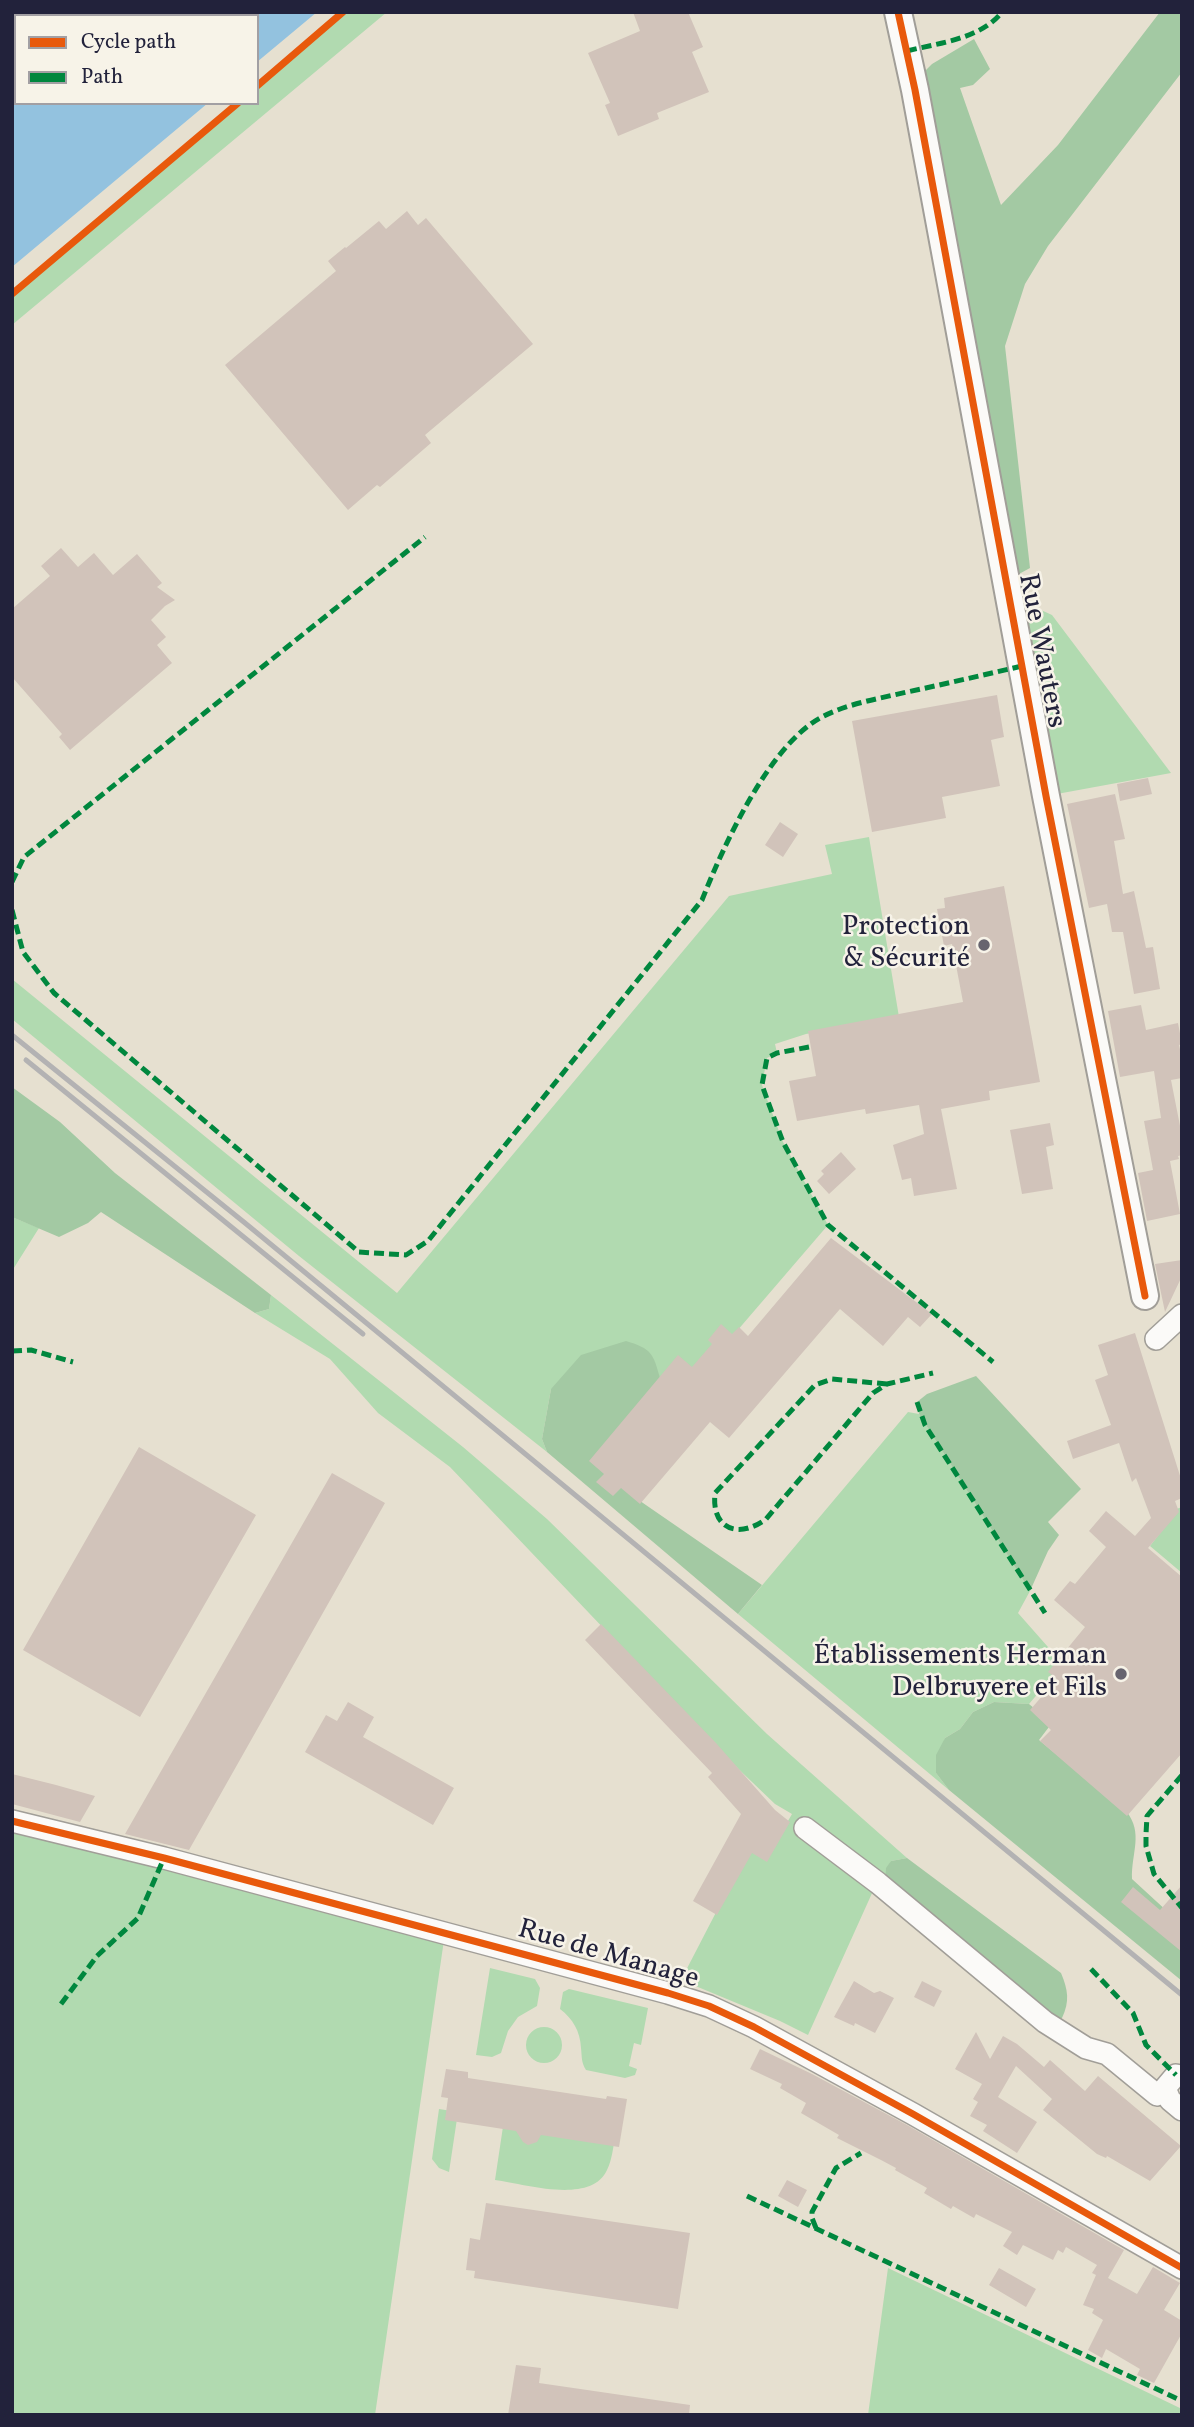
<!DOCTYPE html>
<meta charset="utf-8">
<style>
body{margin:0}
#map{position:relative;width:1194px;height:2427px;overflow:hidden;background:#e6e0d0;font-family:Vollkorn,serif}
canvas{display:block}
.frame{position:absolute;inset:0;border:14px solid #22223b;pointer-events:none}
.legend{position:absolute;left:14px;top:14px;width:245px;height:91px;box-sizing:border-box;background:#f7f3e8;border:2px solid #a29fa3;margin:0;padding:9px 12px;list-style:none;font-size:21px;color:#22223b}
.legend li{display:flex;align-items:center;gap:14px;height:35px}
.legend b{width:35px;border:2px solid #a29fa3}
</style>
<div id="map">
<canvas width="1194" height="2427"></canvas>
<div class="frame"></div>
<ul class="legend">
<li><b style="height:9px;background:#e8590c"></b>Cycle path</li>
<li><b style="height:9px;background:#00873e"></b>Path</li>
</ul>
</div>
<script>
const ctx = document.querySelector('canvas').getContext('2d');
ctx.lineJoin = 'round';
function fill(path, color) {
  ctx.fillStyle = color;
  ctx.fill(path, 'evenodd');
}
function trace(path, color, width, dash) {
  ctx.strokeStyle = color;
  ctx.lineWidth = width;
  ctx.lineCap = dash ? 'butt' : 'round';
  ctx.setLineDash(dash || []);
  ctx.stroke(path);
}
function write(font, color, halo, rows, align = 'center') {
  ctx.font = font + ' Vollkorn,serif';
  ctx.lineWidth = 5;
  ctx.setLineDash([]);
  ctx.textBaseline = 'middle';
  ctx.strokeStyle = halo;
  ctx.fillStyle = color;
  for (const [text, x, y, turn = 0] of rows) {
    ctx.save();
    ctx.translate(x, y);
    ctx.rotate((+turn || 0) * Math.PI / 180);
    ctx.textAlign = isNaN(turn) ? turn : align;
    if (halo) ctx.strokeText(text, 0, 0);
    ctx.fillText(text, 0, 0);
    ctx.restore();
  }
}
fill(new Path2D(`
 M12 12H27L29 16H16V77L12 80Z
 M343 12H387L12 325V296L238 103H257V86Z
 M1008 595 1052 615 1171 773 1046 796Z
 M869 837 899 1017 806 1034 775 1044 777 1053 767 1058 762 1085 767 1099 783 1142 828 1225 700 1374 551 1389 542 1439 547 1452 299 1256 12 1019V979L397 1293 729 896 832 874 825 845Z
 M12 1217 39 1228 12 1271Z
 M271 1295 463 1447 547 1519 767 1734 907 1858 891 1861 885 1888 873 1891 808 2035 780 2021 681 1980 755 1837 773 1847 792 1814 775 1804 728 1759 450 1467 378 1413 330 1359 255 1313 269 1309Z
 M908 1412 919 1414 1030 1591 1018 1613 1063 1664 1029 1704 994 1702 973 1712 960 1729 945 1738 936 1773 949 1790 738 1614Z
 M1182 1507V1573L1150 1546 1169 1521 1168 1512Z
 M12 1821 445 1933 375 2415H12Z
 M490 1968 535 1979 540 1988 537 2006 518 2017 508 2031 501 2053 492 2057 476 2055Z
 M569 1989 648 2008 641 2045 634 2043 629 2066 637 2069 635 2075 625 2078 586 2070C581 2062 582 2057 581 2048 580 2031 573 2019 560 2009L563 1992Z
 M526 2045a18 18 0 1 1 36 0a18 18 0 1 1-36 0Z
 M439 2109 458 2112 449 2172 439 2168 432 2159Z
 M504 2120 532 2134 615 2137C613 2148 612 2160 607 2170 591 2205 525 2184 495 2180Z
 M888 2268 1182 2409V2415H868Z`), '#b1dab0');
fill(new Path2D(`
 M27 12H91L87 16H29Z
 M1160 12H1182V72L1048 246 1025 284 1005 346 1030 568 1006 581 924 72 932 64 974 39 990 69 973 85 960 88 1001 205 1058 145Z
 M12 1087 60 1122 115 1173 271 1295 269 1309 255 1313 101 1212 88 1223 59 1237 12 1217Z
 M626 1341C652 1349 653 1353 660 1378L592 1462 643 1503 762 1585 738 1614 547 1452 542 1439 551 1389 581 1355Z
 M976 1376 1081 1489 1048 1522 1059 1535 1048 1551 1030 1591 919 1414 917 1402 927 1394Z
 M994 1702 1029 1704 1052 1723 1039 1740 1126 1811C1144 1833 1131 1853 1132 1879L1181 1924 1182 1981 949 1790 936 1773V1755L945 1738 960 1729 973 1712Z
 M907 1858 1061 1973C1068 1990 1070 2001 1062 2018L1045 2022 885 1888 886 1868 891 1861Z`), '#a3c9a3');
fill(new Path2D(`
 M107 12H317L257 62V16H103Z
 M16 90V103H208L12 267V93Z`), '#93c2df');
fill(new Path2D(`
 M633 12H688L703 47 692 52 709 92 657 113 659 119 618 136 605 105 610 103 588 53 640 31Z
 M407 211 418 225 426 218 533 344 425 435 431 443 380 487 377 485 348 510 225 365 336 271 328 261 345 247 346 248 379 221 386 229Z
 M61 548 78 567 94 553 113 575 137 554 162 583 157 587 175 600 165 606 151 620 166 637 157 645 172 663 70 750 59 737 62 734 12 677V609L50 576 41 566Z
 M997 695 1004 737 991 740 1000 786 942 797 946 818 872 832 852 721Z
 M1148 778 1152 794 1120 801 1117 784Z
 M1115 794 1125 839 1114 841 1123 894 1134 891 1146 948 1153 947 1160 989 1134 994 1123 932H1112L1107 904 1089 908 1067 804Z
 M780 822 798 834 783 857 765 845Z
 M1004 886 1040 1082 989 1091 990 1100 941 1109 957 1189 914 1196 911 1178 902 1180 893 1145 924 1134 919 1105 866 1114 865 1109 797 1121 789 1081 816 1076 808 1031 963 1002 952 944 944 946 937 909 945 908 944 898Z
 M1141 1005 1146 1030 1178 1023 1182 1044 1179 1045 1182 1058V1078L1171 1080 1182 1136V1155L1178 1156 1179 1159 1170 1161 1180 1214 1147 1221 1138 1173 1153 1170 1144 1121 1161 1118 1154 1071 1120 1077 1108 1011Z
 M1050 1123 1054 1145 1046 1147 1053 1189 1022 1194 1010 1130Z
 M841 1152 856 1169 829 1194 817 1181 824 1174 821 1171Z
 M831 1238 932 1314 920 1327 908 1317 883 1346 840 1309 729 1438 710 1422 640 1504 621 1488 613 1496 596 1482 604 1474 589 1461 678 1355 692 1367 712 1344 708 1340 721 1324 732 1334 739 1327 748 1336Z
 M1182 1260V1276L1165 1312 1155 1264Z
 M1135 1333 1182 1482V1498L1175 1501 1179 1512 1148 1548 1182 1577V1753L1127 1816 1040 1741 1051 1730 1030 1710 1057 1679 1048 1672 1085 1627 1054 1600 1070 1581 1075 1584 1106 1547 1089 1531 1106 1511 1135 1536 1151 1518 1136 1478 1132 1482 1119 1443 1073 1459 1067 1441 1111 1425 1095 1380 1108 1375 1098 1345Z
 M139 1447 256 1515 140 1717 23 1650Z
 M332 1473 385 1503 189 1850 125 1834Z
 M601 1624 716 1743 775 1810 790 1822 767 1862 752 1853 717 1915 693 1901 741 1814 708 1777 712 1773 585 1640Z
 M348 1702 374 1717 363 1737 454 1788 433 1825 305 1752 326 1715 337 1721Z
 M12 1774 56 1785 95 1796 80 1822 12 1804Z
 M1182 1885V1952L1121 1902 1133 1887 1160 1910Z
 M854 1981 874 1993 880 1991 894 1998 875 2033 855 2023 854 2026 834 2017Z
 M922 1981 942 1991 934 2007 914 1997Z
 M976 2032 990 2059 1003 2036 1017 2044 1044 2067 1050 2060 1085 2091 1098 2076 1181 2146 1150 2181 1107 2156 1106 2158 1097 2154 1043 2110 1052 2099 1016 2066 998 2097 1037 2122 1017 2153 983 2131 987 2125 970 2116 978 2102 973 2099 982 2084 955 2069Z
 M760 2049 812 2074 907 2125 1124 2250 1108 2278 1137 2294 1153 2267 1180 2283 1164 2310 1182 2321V2333L1154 2383 1137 2375 1140 2369 1106 2349 1102 2358 1088 2350 1103 2320 1092 2313 1094 2309 1083 2305 1096 2275 1092 2273 1097 2265 1066 2247 1063 2253 1058 2250 1053 2260 1023 2245 1017 2255 1003 2246 1012 2232 976 2214 974 2218 953 2206 951 2209 924 2193 927 2188 895 2170 896 2168 881 2160 837 2138 839 2135 801 2113 806 2103 780 2088 782 2084 750 2069Z
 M446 2069 468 2072V2078L606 2099 607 2096 627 2099 619 2147 541 2135 537 2142 528 2145 523 2142 516 2131 445 2120 448 2098 441 2097Z
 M787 2180 807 2190 798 2207 778 2196Z
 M486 2203 690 2233 678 2309 474 2278 475 2271 466 2270 470 2238 480 2240Z
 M999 2268 1036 2289 1026 2307 989 2285Z
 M516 2365 541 2368 539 2383 690 2405 689 2415H508Z`), '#d1c3ba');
const minor = new Path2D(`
 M1156 1339 1182 1315
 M12 1821 164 1858 668 1993 709 2006 754 2027 913 2114 1182 2268
 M805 1828 878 1883 1045 2022 1086 2048 1107 2054 1157 2095
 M1182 2076 1176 2075 1165 2088 1170 2100 1182 2110`);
const tertiary = new Path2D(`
 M898 12 915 90 1046 796 1145 1296`);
trace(minor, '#a19e98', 24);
trace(tertiary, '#a19e98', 30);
trace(minor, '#fbfaf8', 21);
trace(tertiary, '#fbfaf8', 26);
trace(new Path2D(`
 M12 1035 245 1223 1182 1995
 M26 1060 363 1334`), '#b3b2b3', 5);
trace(new Path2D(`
 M907 51C938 43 981 39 1002 12
 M12 882 24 857 425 537
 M12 910 23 952 54 993 359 1252 406 1255 428 1241 702 900C723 847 768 747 820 718 846 704 877 699 907 692 945 684 983 675 1022 666
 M809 1047 777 1053 767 1058 762 1085 767 1099 783 1142 828 1225 993 1362
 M12 1351 31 1350 73 1362
 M887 1384 832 1379 815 1385 715 1493C711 1530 739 1539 766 1519L873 1393 887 1384 933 1373
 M917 1402 925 1425 1045 1613
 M1182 1775 1147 1816 1146 1834V1846L1154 1874 1182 1908
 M1091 1969 1133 2013 1146 2045 1176 2075
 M61 2004 97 1956 138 1918 164 1858
 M747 2196 1182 2401
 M816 2228 812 2218V2212L836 2168 861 2153`), '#00873e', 5, [10, 5]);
trace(new Path2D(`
 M898 12 915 90 1046 796 1145 1296
 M257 86 343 12
 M12 294 238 103
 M12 1821 164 1858 668 1993 709 2006 754 2027 913 2114 1182 2268`), '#e8590c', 7);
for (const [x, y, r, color] of [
 [984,945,7,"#67646f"],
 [1121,1674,7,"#67646f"]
]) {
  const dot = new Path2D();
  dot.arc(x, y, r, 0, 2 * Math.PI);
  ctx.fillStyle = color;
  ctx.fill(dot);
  trace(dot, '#f7f3e8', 2.5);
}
write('28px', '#22223b', '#f7f3e8', [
 ["Rue Wauters",1040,651,79],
 ["Rue de Manage",608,1956,16]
]);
write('28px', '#22223b', '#f7f3e8', [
 ["Protection",970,929],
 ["& Sécurité",970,961],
 ["Établissements Herman",1107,1658],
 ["Delbruyere et Fils",1107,1690]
], 'right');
</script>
